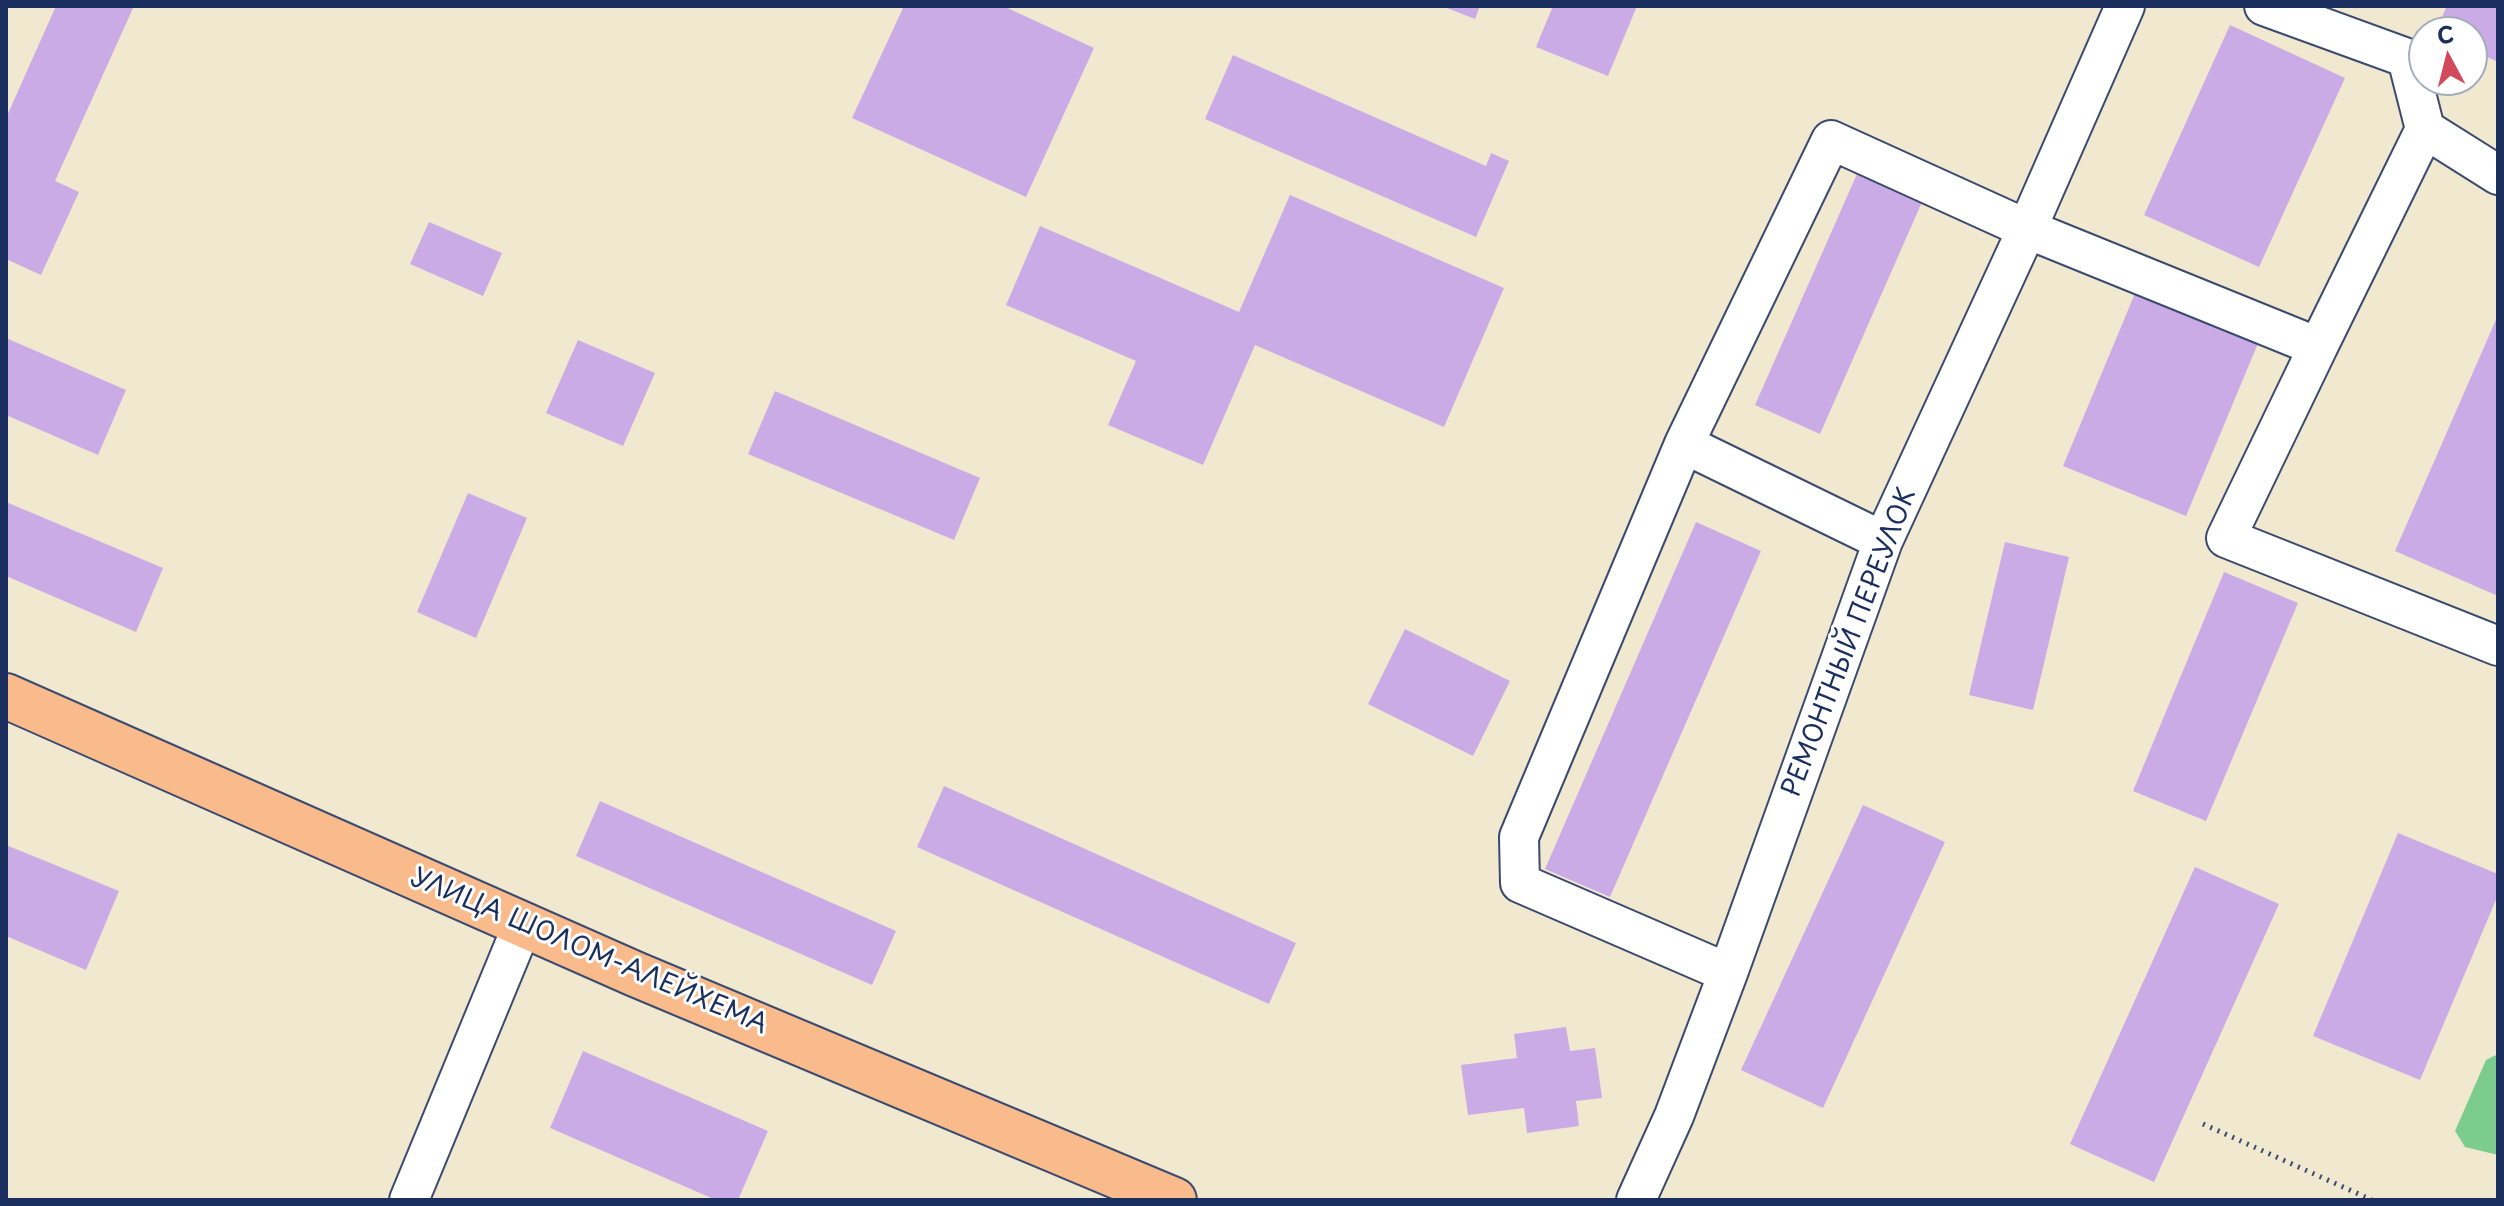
<!DOCTYPE html>
<meta charset="utf-8">
<style>
body{margin:0}
#map{position:relative;width:2504px;height:1206px;overflow:hidden;background:#f1e8d0;font-family:"Playpen Sans",sans-serif}
canvas{display:block}
.frame{position:absolute;inset:0;border:8px solid #1b2f5e;pointer-events:none}
.north{position:absolute;left:2408px;top:16px;width:80px;height:80px;box-sizing:border-box;background:#fff;border:2px solid #a4acbf;border-radius:50%;rotate:353deg;font-size:22px;font-weight:700;line-height:32px;text-align:center;color:#1b2f5e}
.north::after{content:'';display:block;margin:auto;width:28px;height:36px;background:#d1495b;clip-path:polygon(50% 0,100% 100%,50% 72%,0 100%)}
</style>
<div id="map">
<canvas width="2504" height="1206"></canvas>
<div class="frame"></div>
<div class="north">С</div>
</div>
<script>
const ctx = document.querySelector('canvas').getContext('2d');
ctx.lineJoin = 'round';
function fill(path, color) {
  ctx.fillStyle = color;
  ctx.fill(path, 'evenodd');
}
function trace(path, color, width, dash) {
  ctx.strokeStyle = color;
  ctx.lineWidth = width;
  ctx.lineCap = dash ? 'butt' : 'round';
  ctx.setLineDash(dash || []);
  ctx.stroke(path);
}
function write(font, color, halo, rows, align = 'center') {
  ctx.font = font + ' "Playpen Sans",sans-serif';
  ctx.lineWidth = 6;
  ctx.setLineDash([]);
  ctx.textBaseline = 'middle';
  ctx.strokeStyle = halo;
  ctx.fillStyle = color;
  for (const [text, x, y, turn = 0] of rows) {
    ctx.save();
    ctx.translate(x, y);
    ctx.rotate((+turn || 0) * Math.PI / 180);
    ctx.textAlign = isNaN(turn) ? turn : align;
    if (halo) ctx.strokeText(text, 0, 0);
    ctx.fillText(text, 0, 0);
    ctx.restore();
  }
}
fill(new Path2D(`
 M2498 1054V1155L2465 1147 2455 1131 2486 1060Z`), '#7ccd8d');
fill(new Path2D(`
 M56 6H134L55 181 79 192 41 275 6 259V118Z
 M904 6H1003L1094 48 1026 197 852 118Z
 M1442 6H1480L1475 19Z
 M1553 6H1637L1608 76 1536 47Z
 M2447 6H2498V62L2472 50V32H2435Z
 M2230 25 2345 78 2259 267 2144 215Z
 M1233 55 1486 166 1491 153 1509 161 1476 237 1205 119Z
 M1857 174 1922 202 1820 434 1755 405Z
 M1290 195 1504 288 1444 427 1255 345 1203 465 1108 425 1136 361 1006 305 1040 226 1239 312Z
 M429 222 502 253 483 296 410 264Z
 M2136 291 2259 341 2186 516 2063 466Z
 M2498 315V596L2395 551Z
 M6 338 126 390 98 455 6 415Z
 M578 340 655 373 623 446 546 413Z
 M775 391 980 478 954 540 748 454Z
 M468 493 527 518 476 638 417 612Z
 M6 502 163 568 136 632 6 576Z
 M1696 522 1761 551 1610 897 1545 869Z
 M2005 542 2069 557 2033 710 1969 695Z
 M2224 572 2298 603 2206 821 2133 791Z
 M1405 629 1510 681 1473 756 1368 704Z
 M944 786 1296 943 1269 1004 917 847Z
 M600 801 896 931 872 985 576 856Z
 M1863 805 1945 842 1823 1108 1741 1070Z
 M2398 833 2498 874V895L2420 1080 2313 1036Z
 M6 845 119 891 86 970 6 936Z
 M2195 867 2279 904 2154 1182 2070 1144Z
 M1566 1027 1570 1051 1595 1048 1602 1098 1576 1101 1579 1126 1527 1133 1524 1108 1468 1115 1461 1065 1517 1058 1514 1034Z
 M583 1051 768 1131 738 1200H716L550 1128Z`), '#cbabe5');
const minor = new Path2D(`
 M2264 6 2407 58 2425 129
 M2318 347 2425 129 2498 175
 M1684 444 1519 837 1520 883 1728 973
 M1883 541 1684 444 1831 140 2027 229 2318 347 2226 538 2498 646
 M409 1200 523 924
 M1636 1200 1674 1116 1728 973 1883 541 2027 229 2125 6`);
const major = new Path2D(`
 M6 696 635 974 1174 1200`);
trace(minor, '#3b4b6f', 42);
trace(major, '#3b4b6f', 48);
trace(new Path2D(`
 M2203 1124 2372 1200`), '#3b4b6f', 5, [2, 6]);
trace(minor, '#fff', 38);
trace(major, '#fabb8c', 44);
write('26px', '#1b2f5e', '#fff', [
 ["РЕМОНТНЫЙ ПЕРЕУЛОК",1850,643,-69],
 ["УЛИЦА ШОЛОМ-АЛЕЙХЕМА",589,952,23]
]);
</script>
